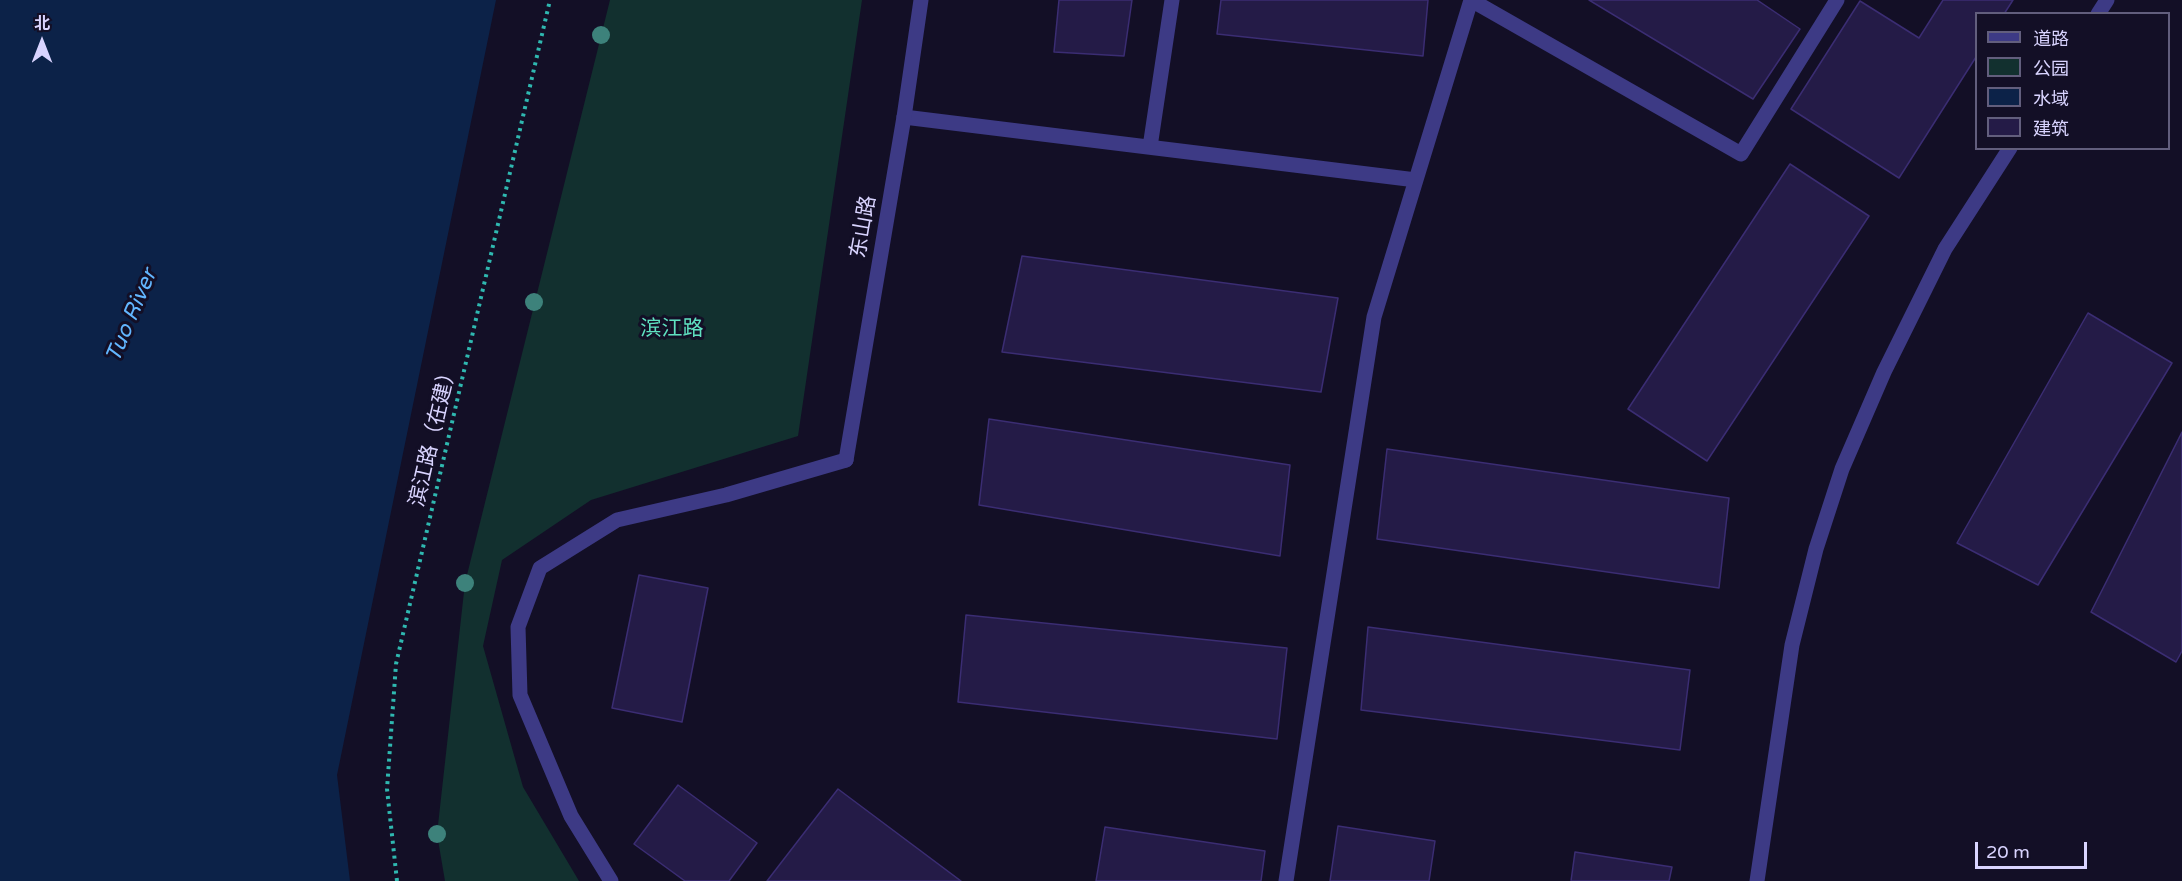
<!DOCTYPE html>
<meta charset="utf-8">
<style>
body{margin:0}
#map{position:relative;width:2182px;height:881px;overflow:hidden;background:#130f26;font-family:"Varela Round","Noto Sans SC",sans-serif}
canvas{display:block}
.legend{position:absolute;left:1975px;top:12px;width:195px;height:138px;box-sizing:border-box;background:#130f26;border:2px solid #625e7d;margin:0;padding:8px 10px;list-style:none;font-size:18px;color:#d9d4ff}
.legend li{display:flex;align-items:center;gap:12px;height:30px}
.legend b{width:30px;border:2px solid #625e7d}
.north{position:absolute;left:12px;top:12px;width:60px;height:60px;-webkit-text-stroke:4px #130f26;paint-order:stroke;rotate:0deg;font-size:16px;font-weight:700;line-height:24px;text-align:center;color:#d9d4ff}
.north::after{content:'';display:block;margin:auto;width:21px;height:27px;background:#d9d4ff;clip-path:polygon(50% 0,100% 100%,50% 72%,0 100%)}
.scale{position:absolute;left:1975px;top:842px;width:112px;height:27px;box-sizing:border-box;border:3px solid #d9d4ff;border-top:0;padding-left:8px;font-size:18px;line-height:21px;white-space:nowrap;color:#d9d4ff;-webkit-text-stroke:4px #130f26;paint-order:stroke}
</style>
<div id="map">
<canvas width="2182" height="881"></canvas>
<ul class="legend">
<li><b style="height:8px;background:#3d3a85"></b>道路</li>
<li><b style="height:16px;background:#12302f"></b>公园</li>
<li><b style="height:16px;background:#0c2248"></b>水域</li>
<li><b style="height:16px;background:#241b47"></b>建筑</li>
</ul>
<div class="north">北</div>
<div class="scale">20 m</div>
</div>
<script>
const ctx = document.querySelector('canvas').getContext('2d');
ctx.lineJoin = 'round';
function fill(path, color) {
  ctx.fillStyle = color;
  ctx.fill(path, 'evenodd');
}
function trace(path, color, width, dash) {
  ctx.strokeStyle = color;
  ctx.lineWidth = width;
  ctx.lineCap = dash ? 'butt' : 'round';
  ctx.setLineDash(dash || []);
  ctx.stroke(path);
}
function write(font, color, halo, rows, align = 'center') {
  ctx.font = font + ' "Varela Round","Noto Sans SC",sans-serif';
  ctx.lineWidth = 6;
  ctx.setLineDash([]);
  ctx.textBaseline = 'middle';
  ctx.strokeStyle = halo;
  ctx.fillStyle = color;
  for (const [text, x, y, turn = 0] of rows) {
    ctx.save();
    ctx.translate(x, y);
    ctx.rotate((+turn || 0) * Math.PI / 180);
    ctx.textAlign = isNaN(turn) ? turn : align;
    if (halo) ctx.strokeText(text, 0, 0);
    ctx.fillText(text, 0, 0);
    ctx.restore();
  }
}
fill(new Path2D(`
 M610 0H862L798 436 591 500 502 560 483 646 523 787 579 881H445L437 834 465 583Z`), '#12302f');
fill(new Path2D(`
 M0 0H496L337 775 350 881H0Z`), '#0c2248');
const building = new Path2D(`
 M1059 0H1132L1124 56 1054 52Z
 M1221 0H1428L1423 56 1217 34Z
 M1589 0H1757L1800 29 1753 99Z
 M1943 0H2013L2004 14H1976V57L1899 178 1791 109 1860 1 1919 38Z
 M1790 164 1869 216 1707 461 1628 409Z
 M1022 256 1338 298 1321 392 1002 352Z
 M2088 313 2172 363 2038 585 1957 543Z
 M989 419 1290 465 1280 556 979 505Z
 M2182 432V651L2176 662 2091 612Z
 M1387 449 1729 498 1719 588 1377 539Z
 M639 575 708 588 682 722 612 708Z
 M966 615 1287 648 1277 739 958 702Z
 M1368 627 1690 670 1680 750 1361 710Z
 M678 785 757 843 729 881H685L634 844Z
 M838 789 961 881H767Z
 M1338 826 1435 841 1429 881H1330Z
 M1105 827 1265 851 1261 881H1096Z
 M1575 852 1672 867 1669 881H1571Z`);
fill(building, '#241b47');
trace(building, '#3b2d73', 1.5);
trace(new Path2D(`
 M397 881 387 789 396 664 550 0`), '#2fb8b0', 4, [3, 4.5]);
trace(new Path2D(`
 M1471 0 1741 154 1837 0
 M904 117 1416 180
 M1150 147 1172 0
 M611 881 571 816 520 695 518 627 540 568 617 520 726 495 846 460
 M1286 881 1374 317 1471 0`), '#3d3a85', 15);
trace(new Path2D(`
 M2098 14 2107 0
 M846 460 904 117 921 0
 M1757 881 1792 645 1816 549 1842 469 1884 372 1945 249 2010 148`), '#3d3a85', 15);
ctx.fillStyle = '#3d827b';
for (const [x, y] of [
 [601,35],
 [534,302],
 [465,583],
 [437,834]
]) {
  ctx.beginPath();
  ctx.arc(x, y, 9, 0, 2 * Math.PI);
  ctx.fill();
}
write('21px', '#d9d4ff', '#130f26', [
 ["东山路",864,227,-80],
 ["滨江路（在建）",434,435,-77]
]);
write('21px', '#5fe0c0', '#130f26', [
 ["滨江路",672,329]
]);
write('italic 22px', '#62b6ff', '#130f26', [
 ["Tuo River",132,316,-67]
]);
</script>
